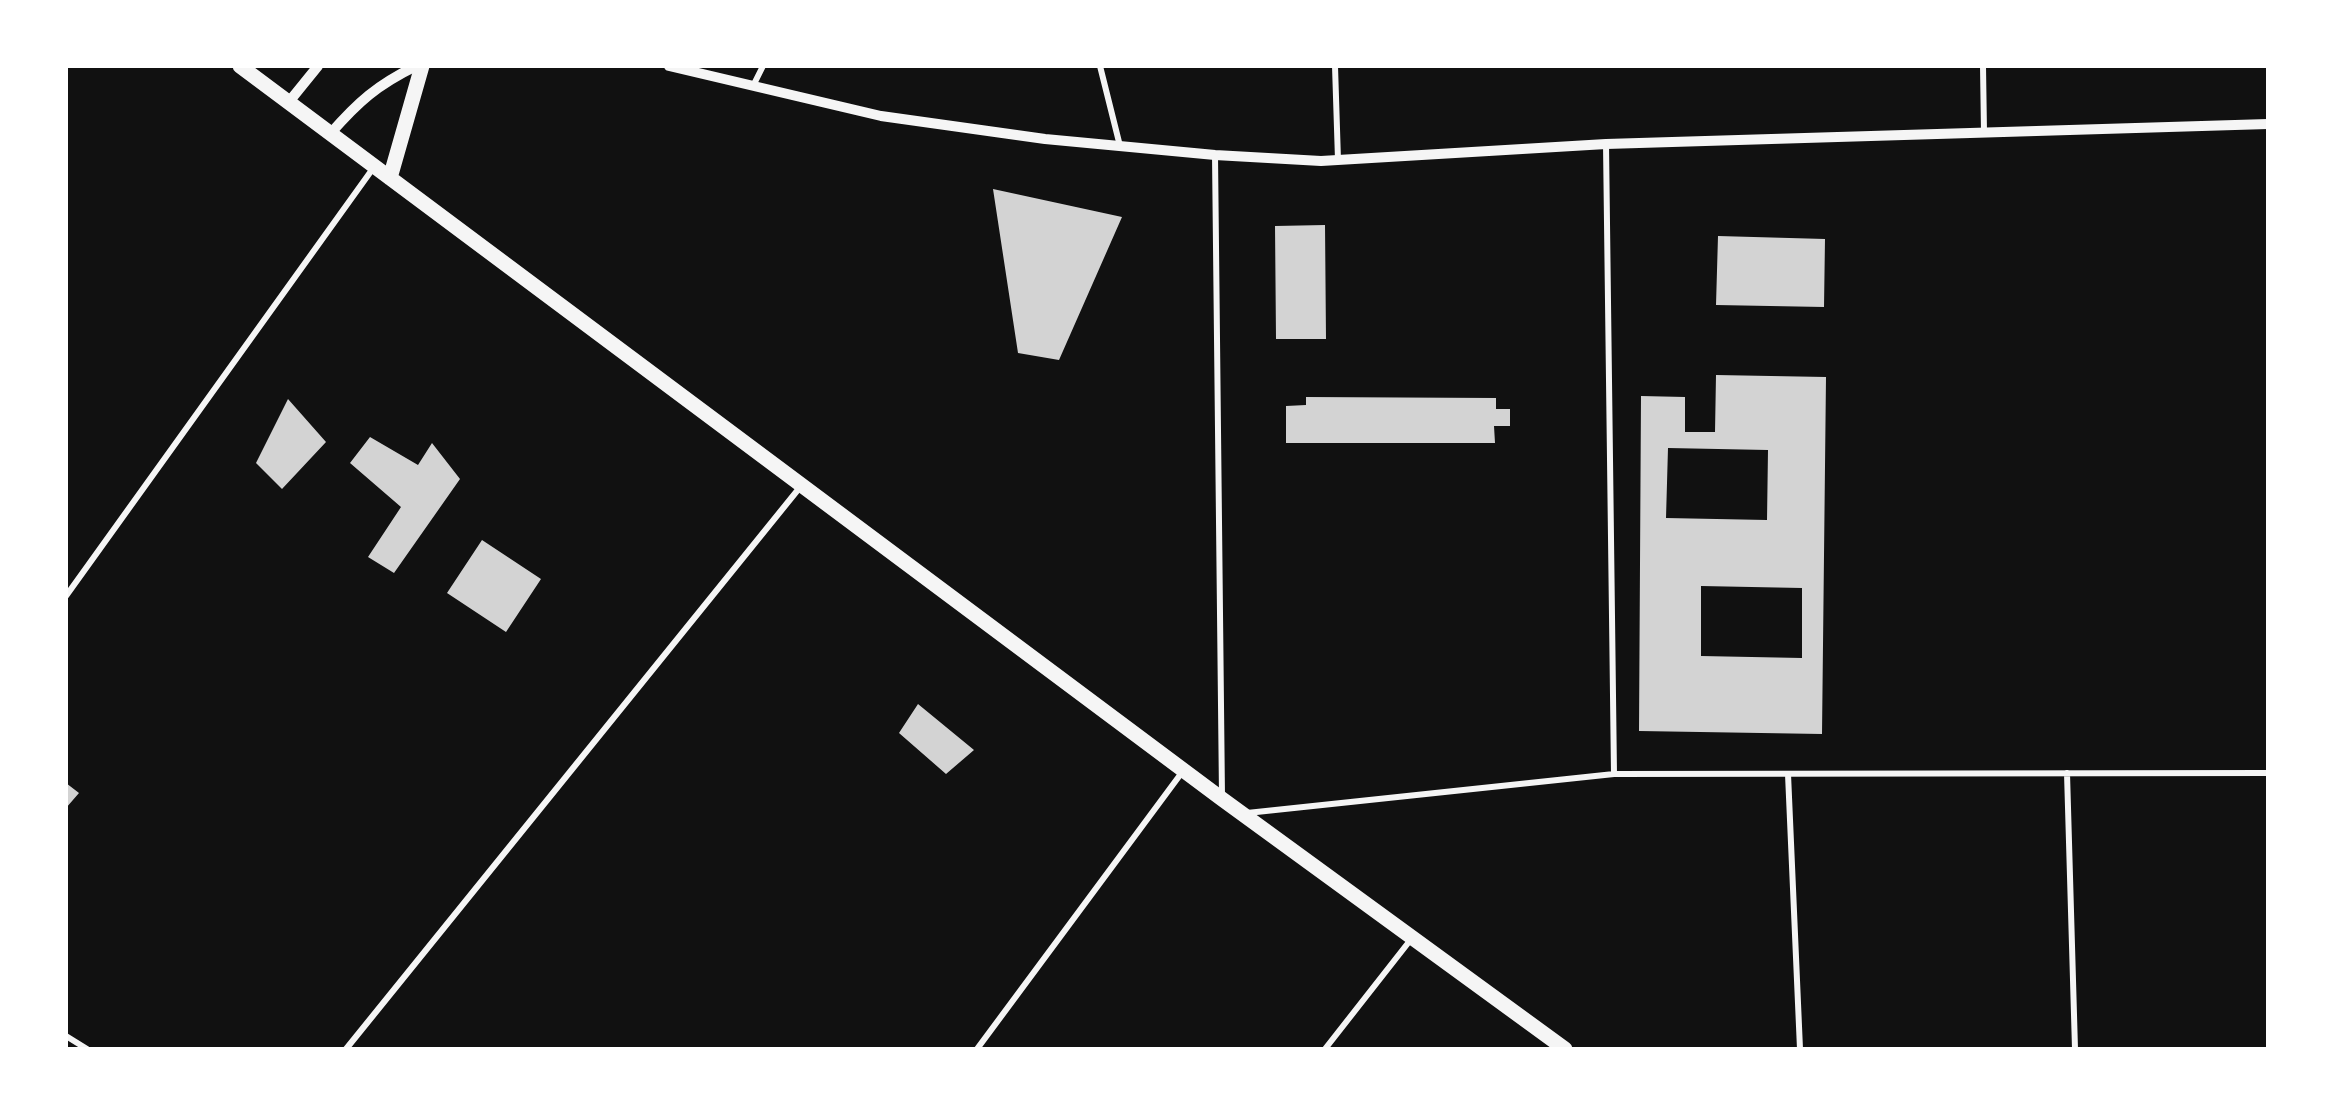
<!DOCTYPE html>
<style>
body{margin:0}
#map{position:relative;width:2334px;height:1115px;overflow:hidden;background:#111;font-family:"Space Grotesk",sans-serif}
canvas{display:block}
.frame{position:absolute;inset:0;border:68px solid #fff;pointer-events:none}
</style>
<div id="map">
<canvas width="2334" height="1115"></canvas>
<div class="frame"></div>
</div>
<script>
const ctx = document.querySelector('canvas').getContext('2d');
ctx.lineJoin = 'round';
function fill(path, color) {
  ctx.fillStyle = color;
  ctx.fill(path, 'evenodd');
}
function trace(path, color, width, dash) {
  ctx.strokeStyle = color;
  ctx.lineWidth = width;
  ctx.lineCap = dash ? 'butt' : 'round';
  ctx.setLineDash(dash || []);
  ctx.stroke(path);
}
fill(new Path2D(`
 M993 189 1122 217 1059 360 1018 353Z
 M1325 225 1326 339H1276L1275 226Z
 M1718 236 1825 239 1824 307 1716 305Z
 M1716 375 1826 377 1822 734 1639 731 1641 396 1685 397V432H1715ZM1668 448 1768 450 1767 520 1666 518ZM1701 586 1802 588V658L1701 656Z
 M1306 397 1496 398V409H1510V426H1494L1495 443H1286V406L1306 405Z
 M288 399 326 442 282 489 256 463Z
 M370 437 418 465 432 443 460 479 394 573 368 557 401 507 350 463Z
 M482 540 541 579 506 632 447 593Z
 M918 704 974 750 946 774 899 733Z
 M66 783 79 793 66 808Z`), '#d3d3d3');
trace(new Path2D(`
 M1100 66 1120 146
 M1335 66 1338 160
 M1983 66 1984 132
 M753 86 763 66
 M1606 144 1614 774
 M1215 155 1222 796
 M66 596 374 167
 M2067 773 2075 1049
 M1788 774 1800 1049
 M1247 813 1614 774 2268 773
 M66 1036 87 1049
 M346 1049 801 486
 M977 1049 1183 771
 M1325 1049 1412 938`), '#f5f5f5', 6);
trace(new Path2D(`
 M669 66 881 116 1045 139 1215 155 1321 161 1606 144 2268 124
 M288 103 318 66
 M330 134C358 102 377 85 416 66`), '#f5f5f5', 10);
trace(new Path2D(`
 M240 66 1222 799 1565 1049
 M390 178 422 66`), '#f5f5f5', 15);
</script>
